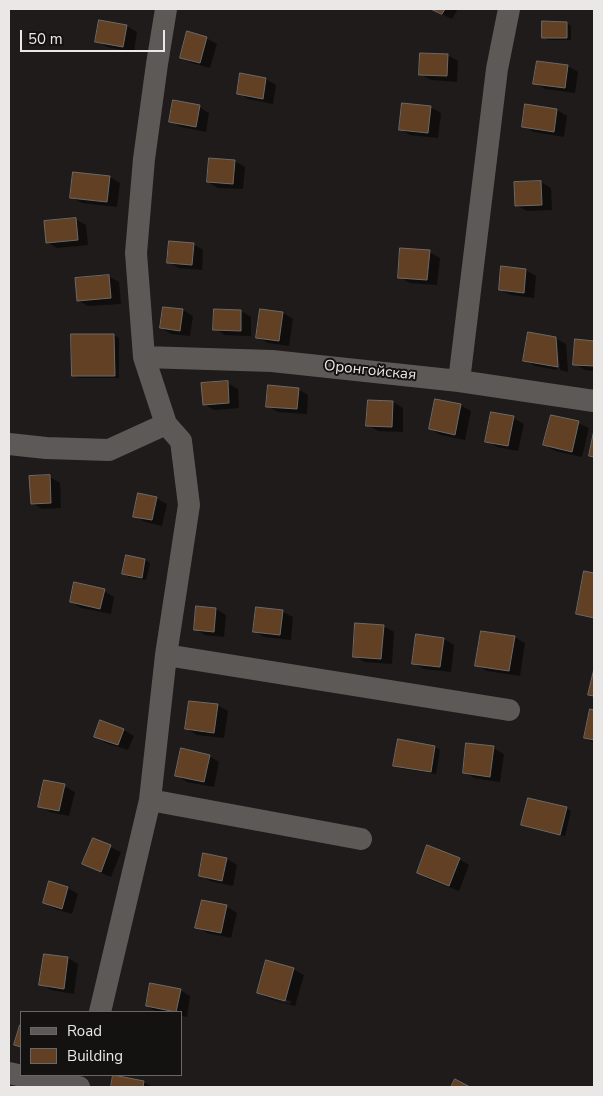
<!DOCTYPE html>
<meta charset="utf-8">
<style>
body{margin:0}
#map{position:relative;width:603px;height:1096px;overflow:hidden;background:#1e1b1a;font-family:"Nunito Sans",sans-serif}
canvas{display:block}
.frame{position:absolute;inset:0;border:10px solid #eae8e7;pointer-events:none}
.legend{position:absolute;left:20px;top:1011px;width:162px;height:65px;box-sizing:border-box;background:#141211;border:1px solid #6a6867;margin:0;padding:6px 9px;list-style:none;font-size:15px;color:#eae8e7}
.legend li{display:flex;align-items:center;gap:10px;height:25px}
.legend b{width:25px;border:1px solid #6a6867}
.scale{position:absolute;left:20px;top:30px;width:145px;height:22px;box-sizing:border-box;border:2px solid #eae8e7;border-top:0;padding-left:6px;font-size:15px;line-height:18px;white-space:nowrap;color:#eae8e7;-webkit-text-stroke:4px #141211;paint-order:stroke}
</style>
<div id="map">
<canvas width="603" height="1096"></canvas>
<div class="frame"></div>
<ul class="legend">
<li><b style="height:6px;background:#5c5957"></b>Road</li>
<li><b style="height:14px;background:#624023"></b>Building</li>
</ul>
<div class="scale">50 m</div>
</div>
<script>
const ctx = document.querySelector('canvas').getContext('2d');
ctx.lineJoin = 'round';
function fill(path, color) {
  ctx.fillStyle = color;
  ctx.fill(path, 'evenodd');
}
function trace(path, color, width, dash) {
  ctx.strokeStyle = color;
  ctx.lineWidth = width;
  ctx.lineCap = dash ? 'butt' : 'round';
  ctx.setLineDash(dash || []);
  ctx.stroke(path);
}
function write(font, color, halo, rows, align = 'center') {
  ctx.font = font + ' "Nunito Sans",sans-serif';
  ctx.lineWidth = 4;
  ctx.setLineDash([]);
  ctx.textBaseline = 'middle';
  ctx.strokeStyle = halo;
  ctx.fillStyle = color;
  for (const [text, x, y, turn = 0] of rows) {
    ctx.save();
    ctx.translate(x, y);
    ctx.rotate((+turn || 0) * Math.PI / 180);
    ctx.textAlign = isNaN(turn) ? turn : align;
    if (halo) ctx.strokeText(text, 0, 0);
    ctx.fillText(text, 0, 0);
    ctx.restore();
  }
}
fill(new Path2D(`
 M432 9H458L452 19Z
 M567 23 571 26V40H548L543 37Z
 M127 26 137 32 134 52 107 47 97 41Z
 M206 38 217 44 210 68 192 63 181 57Z
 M448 55 458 61 457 82 431 80 420 74Z
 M568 66 578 72 575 93 545 89 535 83Z
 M241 75 266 79 276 85 273 104 248 99 238 93Z
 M199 107 209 113 206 132 181 127 170 121Z
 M430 107 441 113 438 138 410 135 400 129Z
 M557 110 567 116 564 137 534 132 523 126Z
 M234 161 245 167 243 189 218 188 208 182Z
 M110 177 120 183 117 207 82 203 71 197Z
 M541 182 551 188 552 210 527 211 516 205Z
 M75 219 86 225 88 245 57 248 47 242Z
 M193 244 203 250 202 270 179 268 168 262Z
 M429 252 440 258 437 285 410 283 399 277Z
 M503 268 526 270 536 276 534 298 511 295 500 290Z
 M108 276 119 282 121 304 88 306 78 300Z
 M183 310 193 316 190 336 171 334 161 328Z
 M241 311 251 317V336L225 335 215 329Z
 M283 313 293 319 289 346 268 343 257 337Z
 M114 335 119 338V378H78L73 375Z
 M555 338 566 344 568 372 560 370 557 341H555L557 370 535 366 524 360Z
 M576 341 594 342V371L585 370 574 364Z
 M227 383 238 389 239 408 214 410 204 404Z
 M298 389 308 395 307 414 278 412 268 406Z
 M369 401 393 402 403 408V432L378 431 368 425Z
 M460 405 471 411 465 440 441 435 430 429Z
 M513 418 524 424 518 451 497 447 487 441Z
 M578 423 589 428 582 457 555 451 545 445Z
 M50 477 60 483 61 508 42 509 32 503Z
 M156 498 167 504 162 526 145 522 134 516Z
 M127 556 145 560 150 563 146 580 129 577 124 574Z
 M585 572 594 574V619L582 616 577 614Z
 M104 591 114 597 111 614 81 608 71 602Z
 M257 608 283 612 293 617 291 640 264 637 254 631Z
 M216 609 226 615 224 637 205 635 195 629Z
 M383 626 394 632 392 664 365 662 354 656Z
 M417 636 444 639 454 645 451 672 424 669 413 663Z
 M514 637 525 643 520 676 487 671 477 665Z
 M217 705 228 711 224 738 197 735 187 729Z
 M591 710 594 711V743L586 738Z
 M124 730 134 736 128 750 106 743 96 737Z
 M399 741 435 747 440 750 436 774 399 768 394 765Z
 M493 748 504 754 500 782 474 778 464 772Z
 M209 756 219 762 214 787 187 782 177 776Z
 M64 786 75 792 69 816 50 812 39 806Z
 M566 808 571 811 565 836 528 827 523 824Z
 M93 840 110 847 121 852 111 877 94 870 84 864Z
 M227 859 237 865 233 886 210 881 200 875Z
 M459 859 469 865 459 891 428 879 418 873Z
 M50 883 68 888 78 894 72 914 55 909 45 903Z
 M203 901 227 907 237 913 231 938 207 933 197 927Z
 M45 955 68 958 78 964 74 994 51 990 41 984Z
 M293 969 304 975 295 1006 269 999 259 993ZM268 995 291 1001 290 1004 268 998Z
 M180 990 190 996 187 1017 181 1016V1012H157L147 1006Z
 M114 1077 144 1082 153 1087H112Z`), '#0007');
const building = new Path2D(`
 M431 9H445L442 14Z
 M99 20 127 25 123 47 95 42Z
 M542 21 567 22V38H542Z
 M187 31 207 37 200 63 180 58Z
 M420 53 448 54 447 76 419 75Z
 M537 61 568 65 565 88 533 84Z
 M240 73 266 78 263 99 237 94Z
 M173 100 200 105 196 127 169 122Z
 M402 103 431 106 428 133 399 130Z
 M525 104 557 109 554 132 522 127Z
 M209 158 235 160 233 184 207 182Z
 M73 172 110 176 107 202 70 198Z
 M541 181 542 205 515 206 514 182Z
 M76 218 78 240 46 243 44 221Z
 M169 241 194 243 192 265 167 263Z
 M400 248 430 250 427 280 398 278Z
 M501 266 526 269 524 293 499 290Z
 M109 275 111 298 77 301 75 278Z
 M163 307 183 309 180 331 160 328Z
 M214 309 241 310V331L213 330Z
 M260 309 283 312 279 341 256 338Z
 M528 332 556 337 558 367 523 361Z
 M71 334H114L115 376H72Z
 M575 339 594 341V366L573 365Z
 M228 381 229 403 203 405 201 383Z
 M268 385 299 388 297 409 266 407Z
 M435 399 461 404 455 435 429 429Z
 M368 400 393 401 392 427 366 426Z
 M491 412 514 416 508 446 485 442Z
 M551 415 579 421 572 452 543 445Z
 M594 430V457L589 456Z
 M50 475 51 503 31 504 29 476Z
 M138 493 157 497 152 520 133 517Z
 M126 555 145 559 142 578 122 574Z
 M584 571 594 573V618L576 614Z
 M74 582 105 589 100 609 70 602Z
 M196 606 216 608 214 632 194 630Z
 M256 607 283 610 280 635 253 632Z
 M355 623 384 625 381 659 353 657Z
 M481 631 515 636 509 671 475 666Z
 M416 634 444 638 440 667 412 664Z
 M594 669V696L588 695Z
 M189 701 218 704 214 733 185 729Z
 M590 709 594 710V740L584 738Z
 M100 720 124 729 118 745 94 737Z
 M398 739 435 746 431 772 393 766Z
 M466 743 494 746 490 777 463 773Z
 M181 748 210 755 204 782 175 776Z
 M44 780 65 784 59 811 38 807Z
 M528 798 567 807 560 835 521 825Z
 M93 838 111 845 101 872 82 864Z
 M427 845 460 858 449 886 417 873Z
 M203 853 227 858 222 881 199 876Z
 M49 881 68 887 62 909 43 903Z
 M202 900 227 905 221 933 195 928Z
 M44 954 68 957 64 989 39 985Z
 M266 960 294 968 285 1001 257 993Z
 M150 983 181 989 176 1012 146 1006Z
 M20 1025H21V1047L14 1045Z
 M113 1075 144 1081 143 1087H111Z
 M455 1079 470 1087H451Z`);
fill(building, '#624023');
trace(building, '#6c6967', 1);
trace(new Path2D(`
 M144 357 272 361 459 381 594 401
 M459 381 497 69 509 9
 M9 444 46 448 109 450 166 424
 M166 655 509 710
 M150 800 361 839
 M100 1012 150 800 166 655 189 505 181 441 166 424 144 357 136 253 144 159 157 64 166 9
 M9 1073 49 1082 79 1087`), '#5c5957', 22);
write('15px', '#eae8e7', '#141211', [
 ["Оронгойская",370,371,6]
]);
</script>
